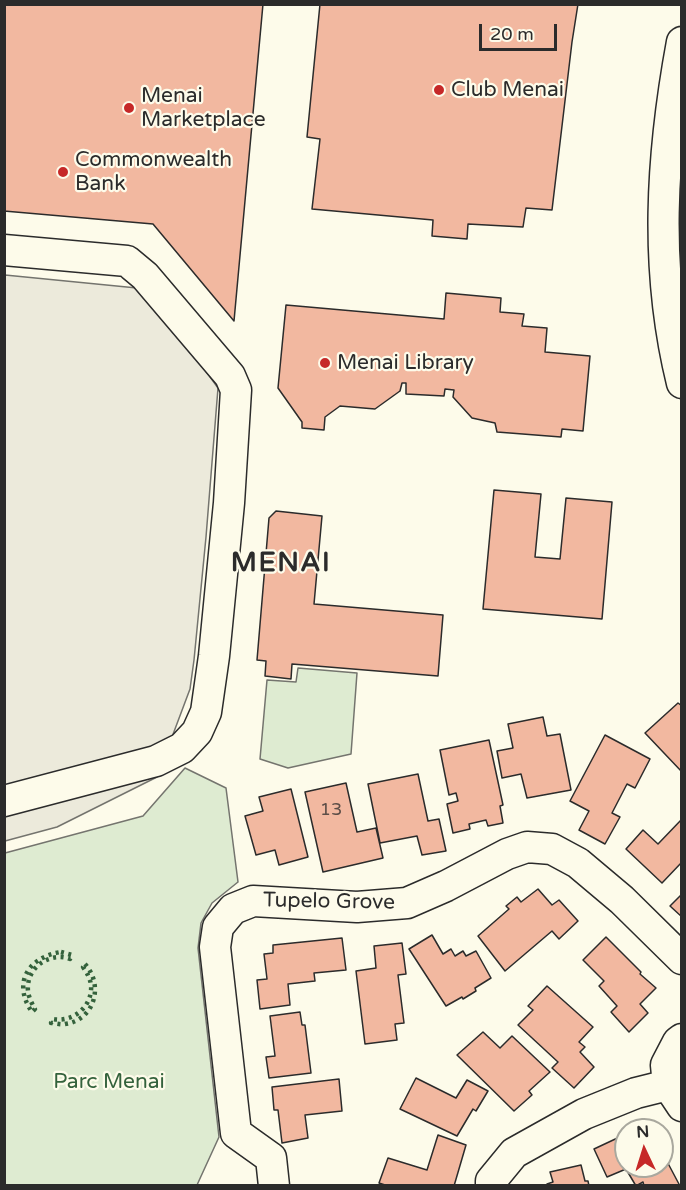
<!DOCTYPE html>
<style>
body{margin:0}
#map{position:relative;width:686px;height:1190px;overflow:hidden;background:#fdfbea;font-family:"Varela Round",sans-serif}
canvas{display:block}
.frame{position:absolute;inset:0;border:6px solid #2b2b2b;pointer-events:none}
.north{position:absolute;left:614px;top:1118px;width:60px;height:60px;box-sizing:border-box;background:#fdfbea;border:2px solid #a9a89e;border-radius:50%;rotate:356deg;font-size:16px;font-weight:700;line-height:24px;text-align:center;color:#2b2b2b}
.north::after{content:'';display:block;margin:auto;width:21px;height:27px;background:#c62828;clip-path:polygon(50% 0,100% 100%,50% 72%,0 100%)}
.scale{position:absolute;left:479px;top:24px;width:78px;height:27px;box-sizing:border-box;border:3px solid #2b2b2b;border-top:0;padding-left:8px;font-size:18px;line-height:21px;white-space:nowrap;color:#2b2b2b;-webkit-text-stroke:4px #fdfbea;paint-order:stroke}
</style>
<div id="map">
<canvas width="686" height="1190"></canvas>
<div class="frame"></div>
<div class="north">N</div>
<div class="scale">20 m</div>
</div>
<script>
const ctx = document.querySelector('canvas').getContext('2d');
ctx.lineJoin = 'round';
function fill(path, color) {
  ctx.fillStyle = color;
  ctx.fill(path, 'evenodd');
}
function trace(path, color, width, dash) {
  ctx.strokeStyle = color;
  ctx.lineWidth = width;
  ctx.lineCap = dash ? 'butt' : 'round';
  ctx.setLineDash(dash || []);
  ctx.stroke(path);
}
function write(font, color, halo, rows, align = 'center') {
  ctx.font = font + ' "Varela Round",sans-serif';
  ctx.lineWidth = 4.5;
  ctx.setLineDash([]);
  ctx.textBaseline = 'middle';
  ctx.strokeStyle = halo;
  ctx.fillStyle = color;
  for (const [text, x, y, turn = 0] of rows) {
    ctx.save();
    ctx.translate(x, y);
    ctx.rotate((+turn || 0) * Math.PI / 180);
    ctx.textAlign = isNaN(turn) ? turn : align;
    if (halo) ctx.strokeText(text, 0, 0);
    ctx.fillText(text, 0, 0);
    ctx.restore();
  }
}
const green = new Path2D(`
 M298 668 357 673 351 754 288 768 260 759 267 680 296 682Z
 M185 768 226 788 238 882 212 903 201 923 198 948 219 1137 197 1185H198H5V853L143 816Z`);
fill(green, '#deebd1');
trace(green, '#74746e', 1.5);
const parking = new Path2D(`
 M5 275 147 289 218 388 206 537 194 660 190 689 157 777 57 827 5 841Z`);
fill(parking, '#eceadb');
trace(parking, '#74746e', 1.5);
const building = new Path2D(`
 M4 4H263L234 321 153 224 4 211Z
 M320 4H578L572 42 552 210 526 208 523 227 468 224 467 239 432 236 433 220 312 209 320 139 307 137Z
 M446 293 501 298 500 312 524 314 522 326 547 328 545 352 590 356 583 431 562 429 561 437 497 432 495 423 472 418 453 397 454 390 445 389 444 396 406 394V383H402L400 391 375 409 340 406 325 417 324 430 302 428V422L278 388 286 305 444 319Z
 M494 490 541 494 535 557 560 559 566 498 612 502 602 619 483 609Z
 M276 511 322 516 314 604 443 615 438 676 292 664 291 679 265 676 266 661 257 660 269 518Z
 M678 703 682 706V772L645 733Z
 M543 717 547 736 560 734 571 790 527 798 521 774 502 778 497 751 513 748 508 724Z
 M605 735 650 759 635 788 627 784 612 813 620 817 605 844 579 830 589 811 570 801Z
 M489 740 503 805 500 806 503 823 488 826 486 820 469 824 470 829 453 833 447 804 458 801 456 793 449 795 440 750Z
 M418 774 428 821 439 819 446 851 422 855 417 836 380 843 368 784Z
 M346 783 357 832 376 828 383 858 323 872 305 792Z
 M291 789 308 857 279 865 275 850 256 855 245 816 263 811 259 797Z
 M682 819V862L662 883 626 849 643 830 658 844Z
 M538 889 552 905 559 900 578 921 559 939 552 931 505 971 478 936 509 909 506 906 517 897 521 902Z
 M682 894V917L670 906Z
 M432 935 443 954 451 949 455 956 463 951 466 956 476 951 491 978 475 988 476 991 463 999 462 997 446 1006 409 949Z
 M606 937 641 972 640 974 656 988 640 1004 648 1013 629 1032 611 1012 617 1006 599 986 604 981 583 960Z
 M342 938 346 970 314 973 315 981 288 984 290 1005 260 1009 257 980 267 979 264 954 273 953V945Z
 M402 943 406 974 398 975 404 1023 395 1024 397 1040 365 1044 356 971 376 968 374 946Z
 M547 986 593 1027 579 1042 585 1047 580 1052 594 1067 574 1088 552 1068 558 1062 518 1025 533 1010 528 1006Z
 M300 1012 302 1025H305L311 1073 269 1078 266 1057 275 1056 270 1016Z
 M483 1032 500 1048 512 1036 550 1072 529 1091 532 1095 514 1111 457 1055Z
 M416 1078 456 1098 467 1080 488 1091 476 1111 473 1109 457 1136 400 1109Z
 M339 1079 342 1111 305 1115 308 1138 282 1143 278 1110H274L272 1087Z
 M626 1134V1166H662V1152L680 1186H644L643 1182 636 1186 626 1169 607 1177 594 1149Z
 M438 1135 466 1145 454 1186H388L379 1183 388 1158 427 1170Z
 M581 1165 585 1181H588L589 1186H547V1184L553 1182 550 1172Z`);
fill(building, '#f2b8a0');
trace(building, '#2b2b2b', 1.5);
const minor = new Path2D(`
 M682 42C661 156 654 269 682 383
 M4 250 127 261 145 276 230 376 236 390 229 503 214 656 206 712 197 732 182 748 156 761 4 801
 M668 1085 666 1065 678 1042 682 1039
 M274 1186 271 1158 236 1133 215 947 218 927 233 909 253 901 357 907 407 903 446 886 507 854 527 847 552 849 578 863 622 900 682 959
 M491 1186V1181L514 1153 584 1114 636 1093 668 1085 682 1106`);
trace(minor, '#2b2b2b', 33);
trace(minor, '#fdfbea', 30);
trace(new Path2D(`
 M61 952 72 955 70 959C52 952 29 965 28 986 27 994 31 1002 35 1009L32 1012C12 983 28 957 61 952Z
 M85 964C104 985 95 1020 65 1024 61 1025 55 1023 51 1023L53 1019C73 1023 93 1006 91 985 90 978 87 973 83 967Z`), '#34623c', 4.5, [3, 4.5]);
for (const [x, y, r, color] of [
 [439,90,6,"#c62828"],
 [129,108,6,"#c62828"],
 [63,172,6,"#c62828"],
 [325,363,6,"#c62828"]
]) {
  const dot = new Path2D();
  dot.arc(x, y, r, 0, 2 * Math.PI);
  ctx.fillStyle = color;
  ctx.fill(dot);
  trace(dot, '#fdfbea', 2);
}
write('18px', '#5d4e48', null, [
 ["13",331,810]
]);
write('21px', '#2b2b2b', '#fdfbea', [
 ["Club Menai",451,90],
 ["Menai",141,96],
 ["Marketplace",141,120],
 ["Commonwealth",75,160],
 ["Bank",75,184],
 ["Menai Library",337,363]
], 'left');
write('21px', '#2b2b2b', '#fdfbea', [
 ["Tupelo Grove",329,902,1]
]);
write('21px', '#34623c', '#fdfbea', [
 ["Parc Menai",109,1082]
]);
ctx.letterSpacing = '1.5px';
write('bold 27px', '#2b2b2b', '#fdfbea', [
 ["MENAI",281,564]
]);
ctx.letterSpacing = '0px';
</script>
